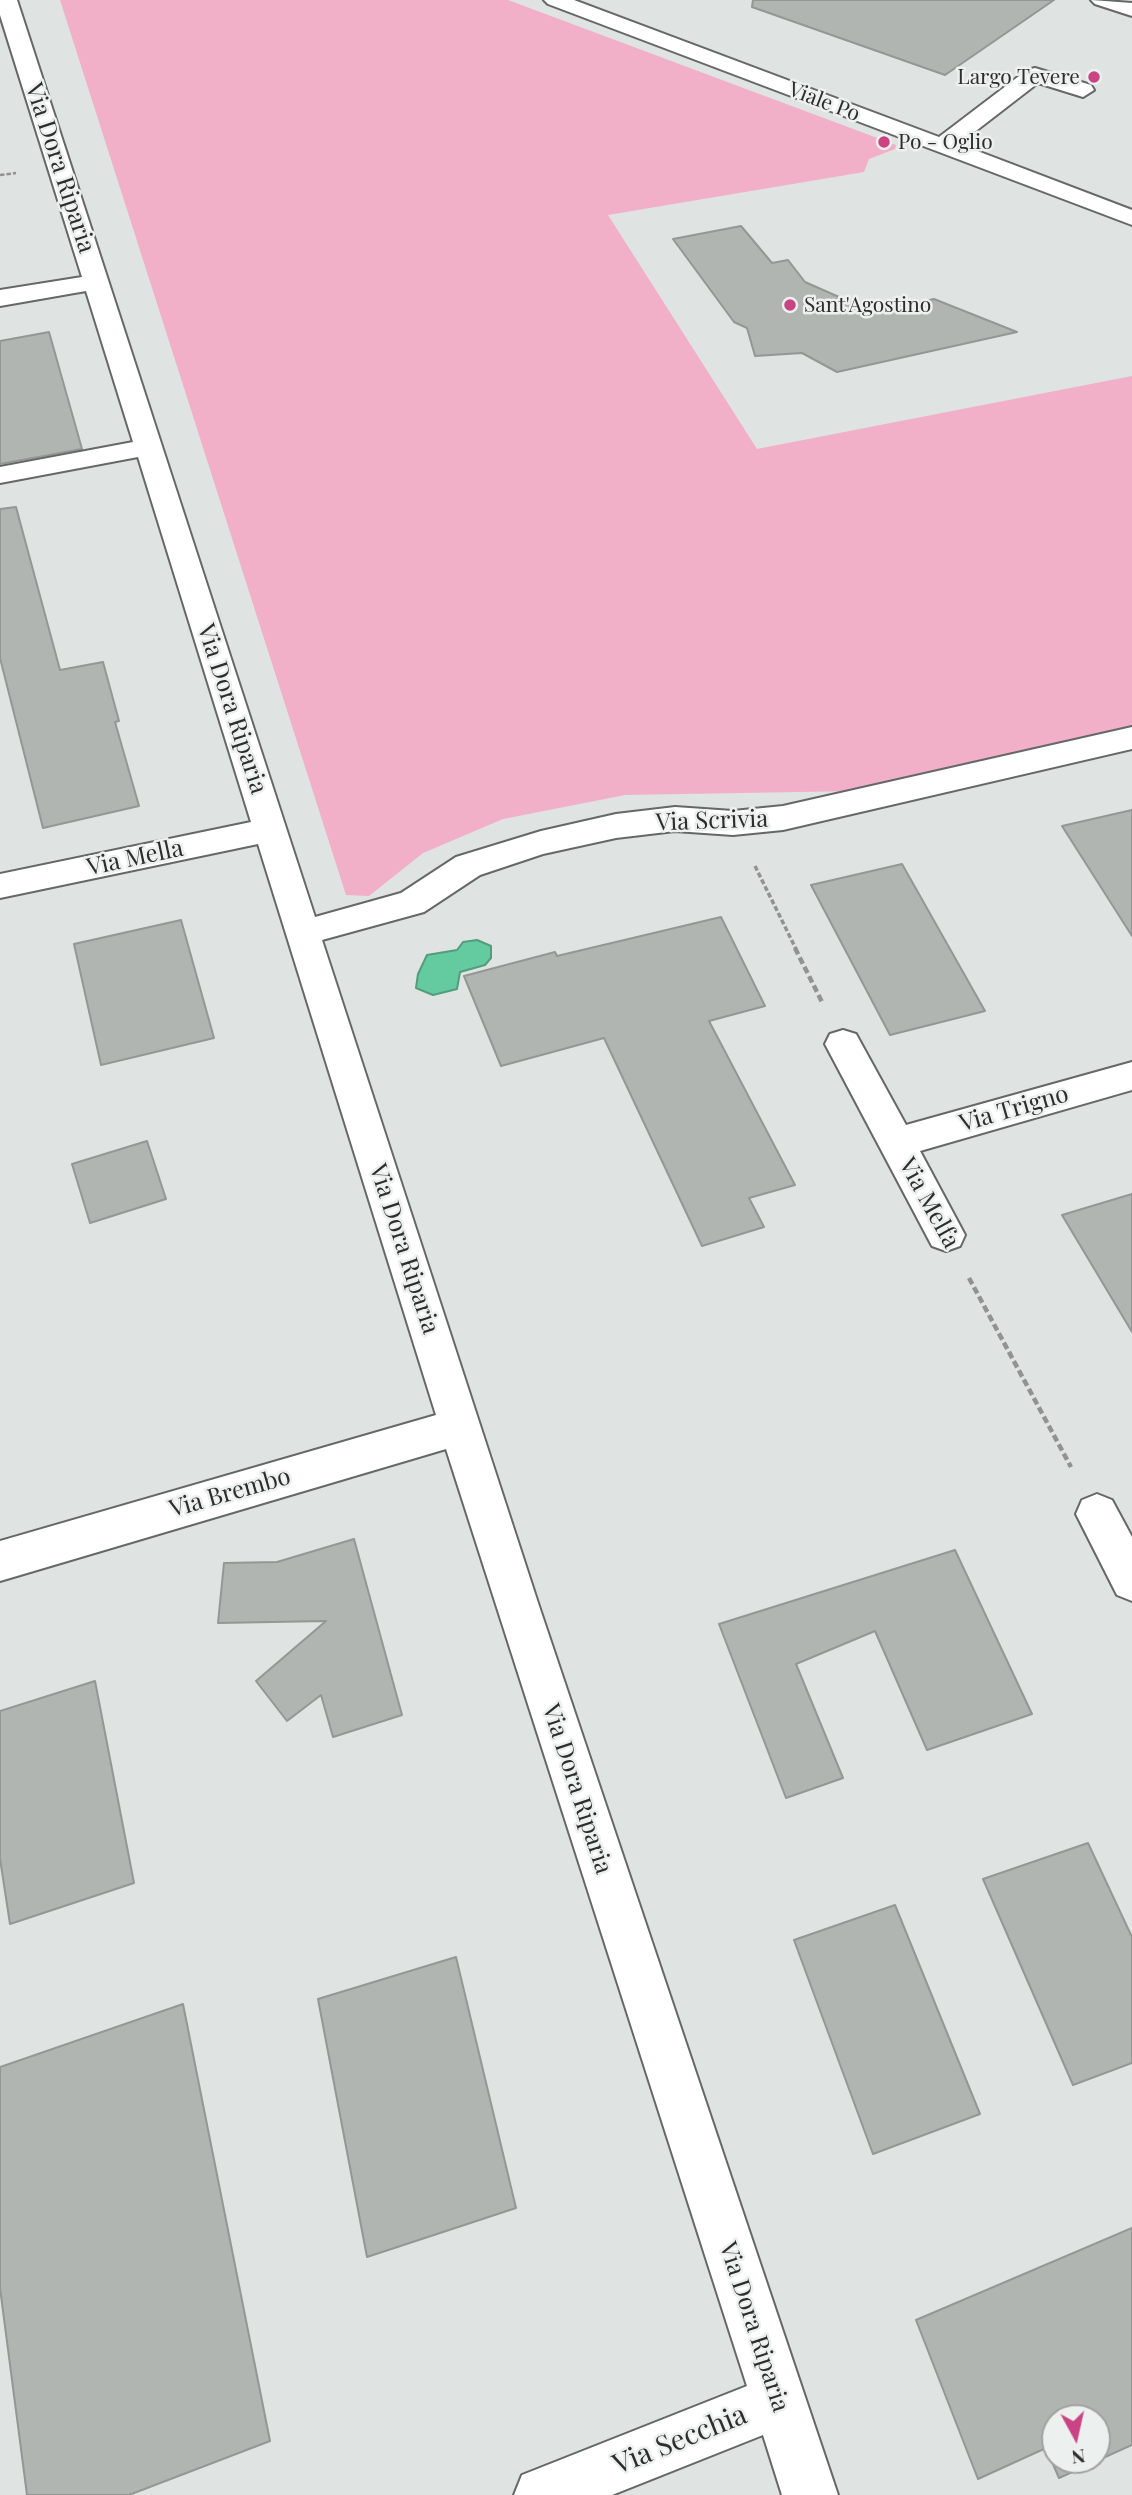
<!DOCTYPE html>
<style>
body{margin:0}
#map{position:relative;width:1132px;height:2495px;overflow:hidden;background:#dfe3e1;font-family:"Playfair Display",serif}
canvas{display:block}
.north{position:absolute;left:1041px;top:2404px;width:70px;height:70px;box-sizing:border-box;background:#ecf0ee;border:2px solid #9fa2a1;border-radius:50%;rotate:172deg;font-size:19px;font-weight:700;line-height:28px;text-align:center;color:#2c2e2d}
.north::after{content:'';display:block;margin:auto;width:24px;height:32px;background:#ca4382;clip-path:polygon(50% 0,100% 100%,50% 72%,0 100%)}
</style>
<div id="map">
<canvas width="1132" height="2495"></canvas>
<div class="north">N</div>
</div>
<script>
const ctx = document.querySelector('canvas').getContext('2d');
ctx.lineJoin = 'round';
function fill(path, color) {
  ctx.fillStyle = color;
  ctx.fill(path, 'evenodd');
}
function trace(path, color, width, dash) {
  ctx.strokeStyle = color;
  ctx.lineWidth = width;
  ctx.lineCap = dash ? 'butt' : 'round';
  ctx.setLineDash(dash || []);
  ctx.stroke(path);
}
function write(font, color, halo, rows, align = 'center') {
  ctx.font = font + ' "Playfair Display",serif';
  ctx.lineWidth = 5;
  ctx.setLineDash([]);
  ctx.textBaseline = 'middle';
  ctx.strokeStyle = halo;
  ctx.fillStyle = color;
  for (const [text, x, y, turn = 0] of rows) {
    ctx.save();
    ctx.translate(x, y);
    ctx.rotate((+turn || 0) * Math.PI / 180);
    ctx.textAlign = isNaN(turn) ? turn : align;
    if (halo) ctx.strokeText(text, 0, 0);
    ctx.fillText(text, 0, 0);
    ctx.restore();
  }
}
fill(new Path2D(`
 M60 0H508L896 145 895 149 869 159 864 172 608 215 757 449 1132 376V730L856 791 625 795 503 819 423 853 369 896 346 895Z`), '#f1afc8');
const water = new Path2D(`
 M477 940 491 946V958L485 965 460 972 457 989 433 995 416 988 418 974 427 955 457 950 463 942Z`);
fill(water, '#64cba1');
trace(water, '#539c7e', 2);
const building = new Path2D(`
 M753 0H1054L945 75 752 7Z
 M741 226 772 263 788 260 805 282 873 312 934 299 1017 332 837 372 802 353 755 356 747 328 734 322 673 239Z
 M49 332 82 449 0 464V341Z
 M16 507 60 670 103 662 119 721 115 722 139 806 43 828 0 658V509Z
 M1132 810V936L1062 826Z
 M902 864 985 1011 890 1035 811 885Z
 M721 917 765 1006 709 1021 795 1185 749 1198 764 1227 702 1246 604 1038 501 1066 464 976 555 952 557 956Z
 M181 920 214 1038 101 1065 74 944Z
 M147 1141 166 1199 90 1223 72 1164Z
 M1132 1194V1332L1062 1215Z
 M354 1539 402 1715 333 1737 321 1695 287 1721 256 1681 326 1621 218 1623 224 1563 277 1562Z
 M955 1550 1032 1714 927 1750 875 1631 796 1664 843 1778 786 1798 719 1624Z
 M95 1681 134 1883 10 1924 0 1859V1711Z
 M1088 1843 1132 1937V2063L1073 2085 983 1879Z
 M895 1905 980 2114 873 2154 794 1940Z
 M456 1957 516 2208 367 2257 318 1999Z
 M183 2004 270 2441 129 2495H27L0 2288V2067Z
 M1132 2228V2445L1059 2478 1046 2448 978 2479 916 2320ZM1055 2418H1097V2460H1055Z`);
fill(building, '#b0b5b2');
trace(building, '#939795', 2);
const minor = new Path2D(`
 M0 0H17L315 917 401 893 456 857 541 831 616 814 675 807 733 811 783 806 1132 727V749L783 830 733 835 675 831 616 838 543 854 480 875 424 912 322 940 539 1606 838 2495H782L763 2435 612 2495H514L522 2475 747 2386 446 1449 0 1581V1541L436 1415 258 844 0 898V874L251 822 138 457 0 483V467L133 442 86 291 0 306V290L82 277 0 15Z
 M544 0H574L939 137 1027 70 1035 68 1091 85 1094 90 1083 97 1038 83 959 144 1132 210V225L548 4Z
 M1091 0 1132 3V16L1095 4Z
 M843 1030 856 1034 906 1125 1132 1062V1090L920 1151 965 1235 960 1246 946 1251 932 1246 825 1044 830 1034Z
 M1097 1494 1112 1500 1132 1537V1601L1117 1595 1076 1514 1082 1500Z`);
trace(minor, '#646866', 4);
trace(new Path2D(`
 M0 175 16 173`), '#909392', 2.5, [4.5, 2]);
trace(new Path2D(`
 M755 866 796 949`), '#909392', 3.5, [5, 2.5]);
trace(new Path2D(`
 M795 948 822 1002
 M969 1278 1071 1467`), '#909392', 4.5, [7, 3.5]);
fill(minor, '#fff');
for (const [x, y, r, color] of [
 [1094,77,7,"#ca4382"],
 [884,142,7,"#ca4382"],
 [790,305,7,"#ca4382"]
]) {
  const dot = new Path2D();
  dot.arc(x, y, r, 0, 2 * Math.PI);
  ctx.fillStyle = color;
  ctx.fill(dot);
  trace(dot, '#ecf0ee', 2.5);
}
write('21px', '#2c2e2d', '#ecf0ee', [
 ["Largo Tevere",1080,77,"right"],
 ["Po - Oglio",898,142],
 ["Sant'Agostino",804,305]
], 'left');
write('21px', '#2c2e2d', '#ecf0ee', [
 ["Viale Po",824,102,21]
]);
write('24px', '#2c2e2d', '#ecf0ee', [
 ["Via Dora Riparia",60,168,72],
 ["Via Dora Riparia",232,709,72],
 ["Via Scrivia",712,821,-2],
 ["Via Mella",135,858,-12],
 ["Via Trigno",1014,1109,-16],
 ["Via Melfa",929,1203,61],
 ["Via Dora Riparia",404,1249,72],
 ["Via Brembo",230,1493,-16],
 ["Via Dora Riparia",577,1789,72],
 ["Via Dora Riparia",754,2327,72]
]);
write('28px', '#2c2e2d', '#ecf0ee', [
 ["Via Secchia",680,2440,-22]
]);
</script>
